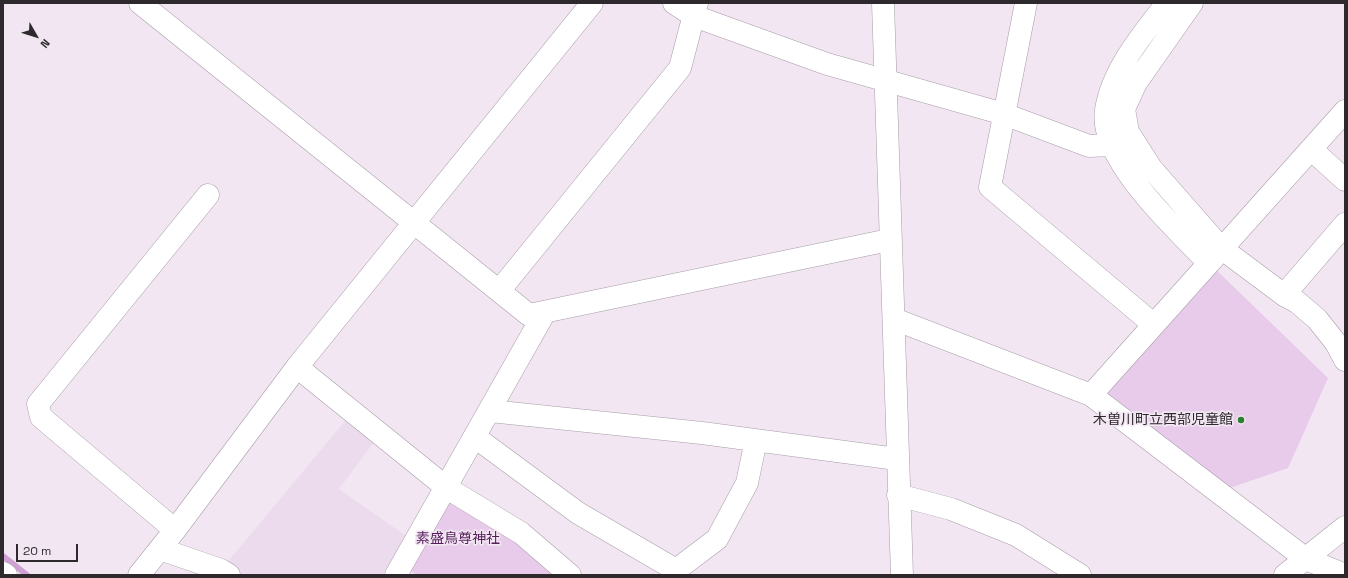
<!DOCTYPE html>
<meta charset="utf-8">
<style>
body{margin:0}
#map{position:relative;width:1348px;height:578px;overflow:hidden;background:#f1e6f2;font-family:"Space Grotesk",sans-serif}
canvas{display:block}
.frame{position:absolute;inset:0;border:4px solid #2d292d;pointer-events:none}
.north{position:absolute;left:16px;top:16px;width:40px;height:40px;-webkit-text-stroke:3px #f1e6f2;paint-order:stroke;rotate:129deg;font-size:11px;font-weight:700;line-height:16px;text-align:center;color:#2d292d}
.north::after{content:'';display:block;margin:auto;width:14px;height:18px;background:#2d292d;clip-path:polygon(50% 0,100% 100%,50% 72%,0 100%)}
.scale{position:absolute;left:16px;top:544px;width:62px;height:18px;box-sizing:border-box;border:2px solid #2d292d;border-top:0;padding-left:5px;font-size:12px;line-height:14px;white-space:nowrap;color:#2d292d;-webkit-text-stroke:3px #f1e6f2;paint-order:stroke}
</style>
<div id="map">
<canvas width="1348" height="578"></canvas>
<div class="frame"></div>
<div class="north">N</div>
<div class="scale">20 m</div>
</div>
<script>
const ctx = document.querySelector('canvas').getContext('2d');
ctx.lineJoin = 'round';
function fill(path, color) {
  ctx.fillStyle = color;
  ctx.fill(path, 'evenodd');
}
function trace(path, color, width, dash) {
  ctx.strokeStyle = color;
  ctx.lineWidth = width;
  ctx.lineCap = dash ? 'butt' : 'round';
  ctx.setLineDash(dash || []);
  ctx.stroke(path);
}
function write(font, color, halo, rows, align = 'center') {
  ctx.font = font + ' "Space Grotesk","Noto Sans JP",sans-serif';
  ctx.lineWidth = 3.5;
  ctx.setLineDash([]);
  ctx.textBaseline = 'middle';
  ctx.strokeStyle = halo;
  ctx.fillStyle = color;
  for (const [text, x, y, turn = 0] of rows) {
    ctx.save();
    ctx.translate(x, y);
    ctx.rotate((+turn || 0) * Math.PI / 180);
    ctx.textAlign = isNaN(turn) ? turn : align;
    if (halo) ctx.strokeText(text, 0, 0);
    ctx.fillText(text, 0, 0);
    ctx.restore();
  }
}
fill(new Path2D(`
 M345 421 380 434 339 489 406 536 382 575H232L221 570Z`), '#ecdbed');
fill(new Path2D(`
 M1208 262 1328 378 1288 468 1218 492 1091 395Z
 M447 488 557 564 549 575H417L402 566Z`), '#e8caea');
trace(new Path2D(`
 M3 556 27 575`), '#cfa0d2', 6);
const minor = new Path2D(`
 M140 3 529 315 889 240
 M674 3 694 16 827 64 1004 114 1089 146 1112 145
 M1026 3 990 187 1153 324
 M1167 3C1143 34 1112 70 1106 110 1098 158 1177 230 1208 262
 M1192 3 1136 83 1124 109 1128 132 1151 168 1221 248 1284 295 1297 302 1317 319 1336 343 1345 360
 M1311 149 1345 180
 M499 291 680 68 697 3
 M1284 295 1345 224
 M894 319 1091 395 1306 559 1345 575
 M297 367 447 488 521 533 570 575
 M1091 395 1345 111
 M490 411 702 433 897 459
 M475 437 578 513 676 570 717 539 747 483 756 440
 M898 495 951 509 1016 535 1080 575
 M175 530 41 417 38 404 208 195
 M160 549 221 570 229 575
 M3 573 6 575
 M139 575 175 530 297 367 592 3
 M396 575 545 312
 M1285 575 1345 527`);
const tertiary = new Path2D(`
 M883 3 902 575`);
trace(minor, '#a79da8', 23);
trace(tertiary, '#a79da8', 23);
trace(minor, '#fff', 22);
trace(tertiary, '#fff', 22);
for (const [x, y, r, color] of [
 [1241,420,4,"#2b812f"]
]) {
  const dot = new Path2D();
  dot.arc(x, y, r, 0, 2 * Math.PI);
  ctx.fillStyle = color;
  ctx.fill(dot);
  trace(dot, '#f1e6f2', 1.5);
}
write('14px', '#2d292d', '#f1e6f2', [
 ["木曽川町立西部児童館",1233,420]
], 'right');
write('14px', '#551d5b', '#f1e6f2', [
 ["素盛鳥尊神社",458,539]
]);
</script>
